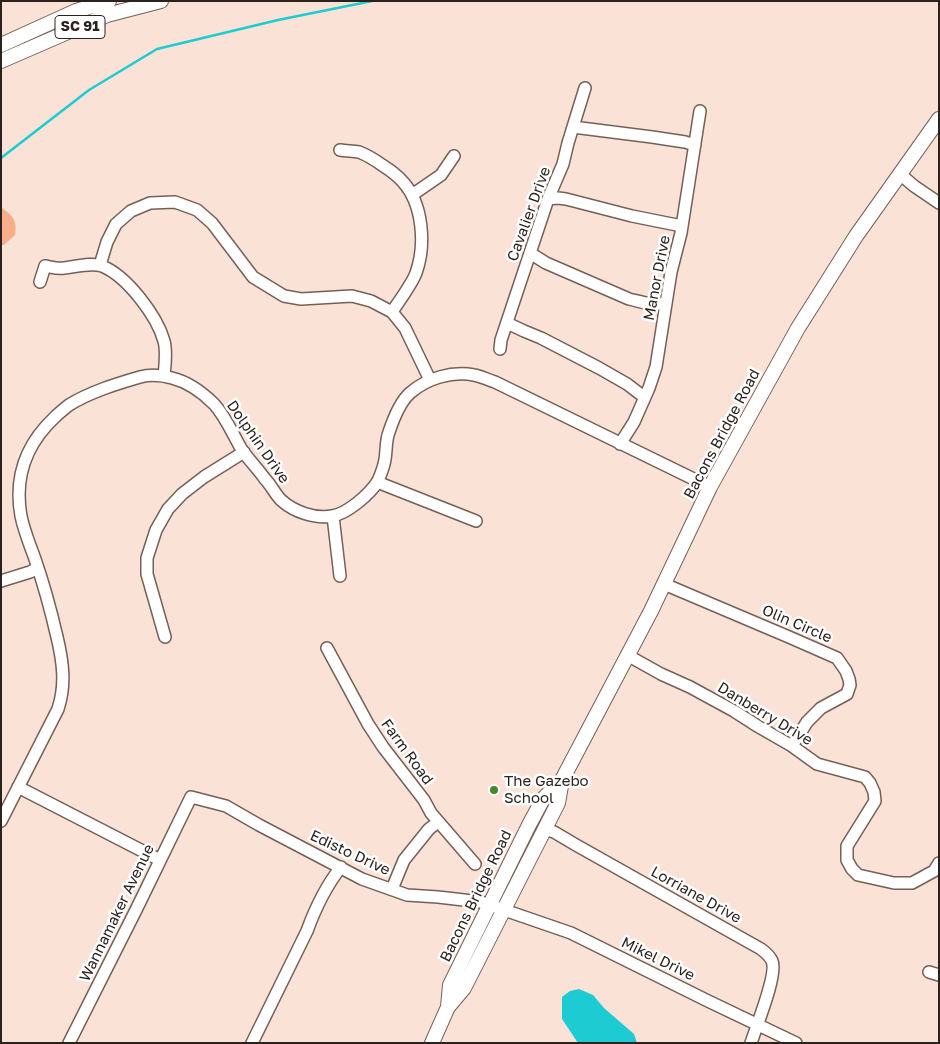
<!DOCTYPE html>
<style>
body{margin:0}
#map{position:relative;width:940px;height:1044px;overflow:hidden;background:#fae2d7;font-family:"Golos Text",sans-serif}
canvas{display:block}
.frame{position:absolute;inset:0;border:2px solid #2b221e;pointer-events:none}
</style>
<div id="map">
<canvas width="940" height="1044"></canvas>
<div class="frame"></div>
</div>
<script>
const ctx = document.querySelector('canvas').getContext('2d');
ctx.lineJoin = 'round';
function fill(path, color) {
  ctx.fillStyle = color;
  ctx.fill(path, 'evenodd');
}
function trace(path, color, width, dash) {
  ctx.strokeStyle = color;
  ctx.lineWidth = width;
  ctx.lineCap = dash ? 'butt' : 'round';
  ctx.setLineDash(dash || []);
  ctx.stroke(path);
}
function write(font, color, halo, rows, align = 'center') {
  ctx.font = font + ' "Golos Text",sans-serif';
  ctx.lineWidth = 5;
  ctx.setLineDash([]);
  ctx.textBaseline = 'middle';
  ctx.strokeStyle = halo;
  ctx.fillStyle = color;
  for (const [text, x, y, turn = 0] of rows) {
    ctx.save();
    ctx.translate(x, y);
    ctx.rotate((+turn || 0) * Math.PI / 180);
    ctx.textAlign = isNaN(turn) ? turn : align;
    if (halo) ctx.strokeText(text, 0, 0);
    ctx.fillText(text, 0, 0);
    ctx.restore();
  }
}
fill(new Path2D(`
 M1 207C13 216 17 220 15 235L4 245H1Z`), '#f8ae8a');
fill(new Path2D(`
 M579 989 593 995 604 1008 634 1034 637 1043H578L562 1019V997L570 991Z`), '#1dcbd2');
trace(new Path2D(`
 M1 158 89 90 157 49 278 20 372 1`), '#1dcbd2', 2.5);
const minor = new Path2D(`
 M573 127 652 137 685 142 695 145
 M340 150C346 151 353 151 359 152 367 155 375 160 382 165 390 170 397 175 403 182 423 204 426 245 416 273 412 284 399 301 392 312
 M900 174 914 186 939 203
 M412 195 441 175 454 156
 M548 199 558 198 566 199 632 216 682 226
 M530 253 546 263 629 299C642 302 653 306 666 303
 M100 265 107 242 116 224 131 211 150 203 175 202 197 210 212 223 253 277 284 296 301 299 352 296 371 301 392 312 405 328 430 380
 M40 282 45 266C51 267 58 269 64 268 75 267 91 262 102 266 127 276 157 316 164 341 167 352 165 365 164 376
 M507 323 524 331 541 338 599 368 627 384 644 397
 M500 349 501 340 548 199 563 164 568 143 585 88
 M620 444 634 422 649 388 656 367 671 272 681 233 700 111
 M377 482 476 521
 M333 516 340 576
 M1 581 30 572 38 568
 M664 584 789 637 837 658 846 671 849 679 850 685 847 694 821 708 807 722 792 746
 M165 637 147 574V558L156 530 168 509 182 494 204 477 244 452
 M327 648 368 724 383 747 424 800 431 813 475 864
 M627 655 661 674 690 687 734 711 759 727 792 746 817 764 865 777 870 783 874 792 875 801 847 846V860L852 869 858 875 894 883H912L934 871 939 863
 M18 787 160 860
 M1 821 58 709C66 685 63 662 57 637 51 611 44 585 35 559 30 545 24 531 21 516 14 477 26 444 55 417 59 413 64 409 69 405 90 392 116 384 140 377 151 374 161 375 172 378 188 382 202 392 214 404 226 417 233 435 242 450 249 460 258 469 265 479 271 485 275 494 281 500 294 512 315 519 332 516 347 514 370 494 378 481 380 476 383 469 384 464 387 454 385 442 389 432 393 420 400 402 410 393 427 378 452 371 474 375 481 376 488 380 495 382L710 487
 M544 829 554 832 576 845 761 949C765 952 770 956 772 961 778 974 756 1027 751 1043
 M392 889 404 860 429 829 438 822
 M929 972 939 975
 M69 1043 137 908 191 797 226 806 259 825 362 879 407 895 438 897 481 902 571 933 708 1001 796 1043
 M252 1043 307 931C315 909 326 886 341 867`);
const major = new Path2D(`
 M1 45 76 11 109 1
 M1 61 107 15 161 1
 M448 1007 450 985 529 825 543 799 562 780
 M432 1043 448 1007 464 988 558 803 562 780 651 611 710 487 798 328 856 236 939 119`);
trace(minor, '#756057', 14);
trace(major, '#756057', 16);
trace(minor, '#fff', 11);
trace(major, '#fff', 14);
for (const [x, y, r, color] of [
 [494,790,5,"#47882b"]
]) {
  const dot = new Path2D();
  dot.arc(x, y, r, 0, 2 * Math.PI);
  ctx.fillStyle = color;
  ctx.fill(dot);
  trace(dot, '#fff', 2);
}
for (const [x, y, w] of [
 [80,27,50]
]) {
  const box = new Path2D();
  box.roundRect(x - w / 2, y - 11.5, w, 23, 4);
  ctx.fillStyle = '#fff';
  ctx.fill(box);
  trace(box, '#2b221e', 1);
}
write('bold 14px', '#2b221e', null, [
 ["SC 91",80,27]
]);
write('15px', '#2b221e', '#fff', [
 ["Cavalier Drive",529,214,-70],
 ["Manor Drive",657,278,-79],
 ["Bacons Bridge Road",722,434,-62],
 ["Dolphin Drive",258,442,55],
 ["Olin Circle",797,624,23],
 ["Danberry Drive",765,714,31],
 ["Farm Road",407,752,54],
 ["Edisto Drive",350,853,25],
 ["Lorriane Drive",696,895,29],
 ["Bacons Bridge Road",476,896,-64],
 ["Wannamaker Avenue",117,913,-64],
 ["Mikel Drive",658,959,26]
]);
write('15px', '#2b221e', '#fff', [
 ["The Gazebo",504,781],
 ["School",504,798]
], 'left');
</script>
